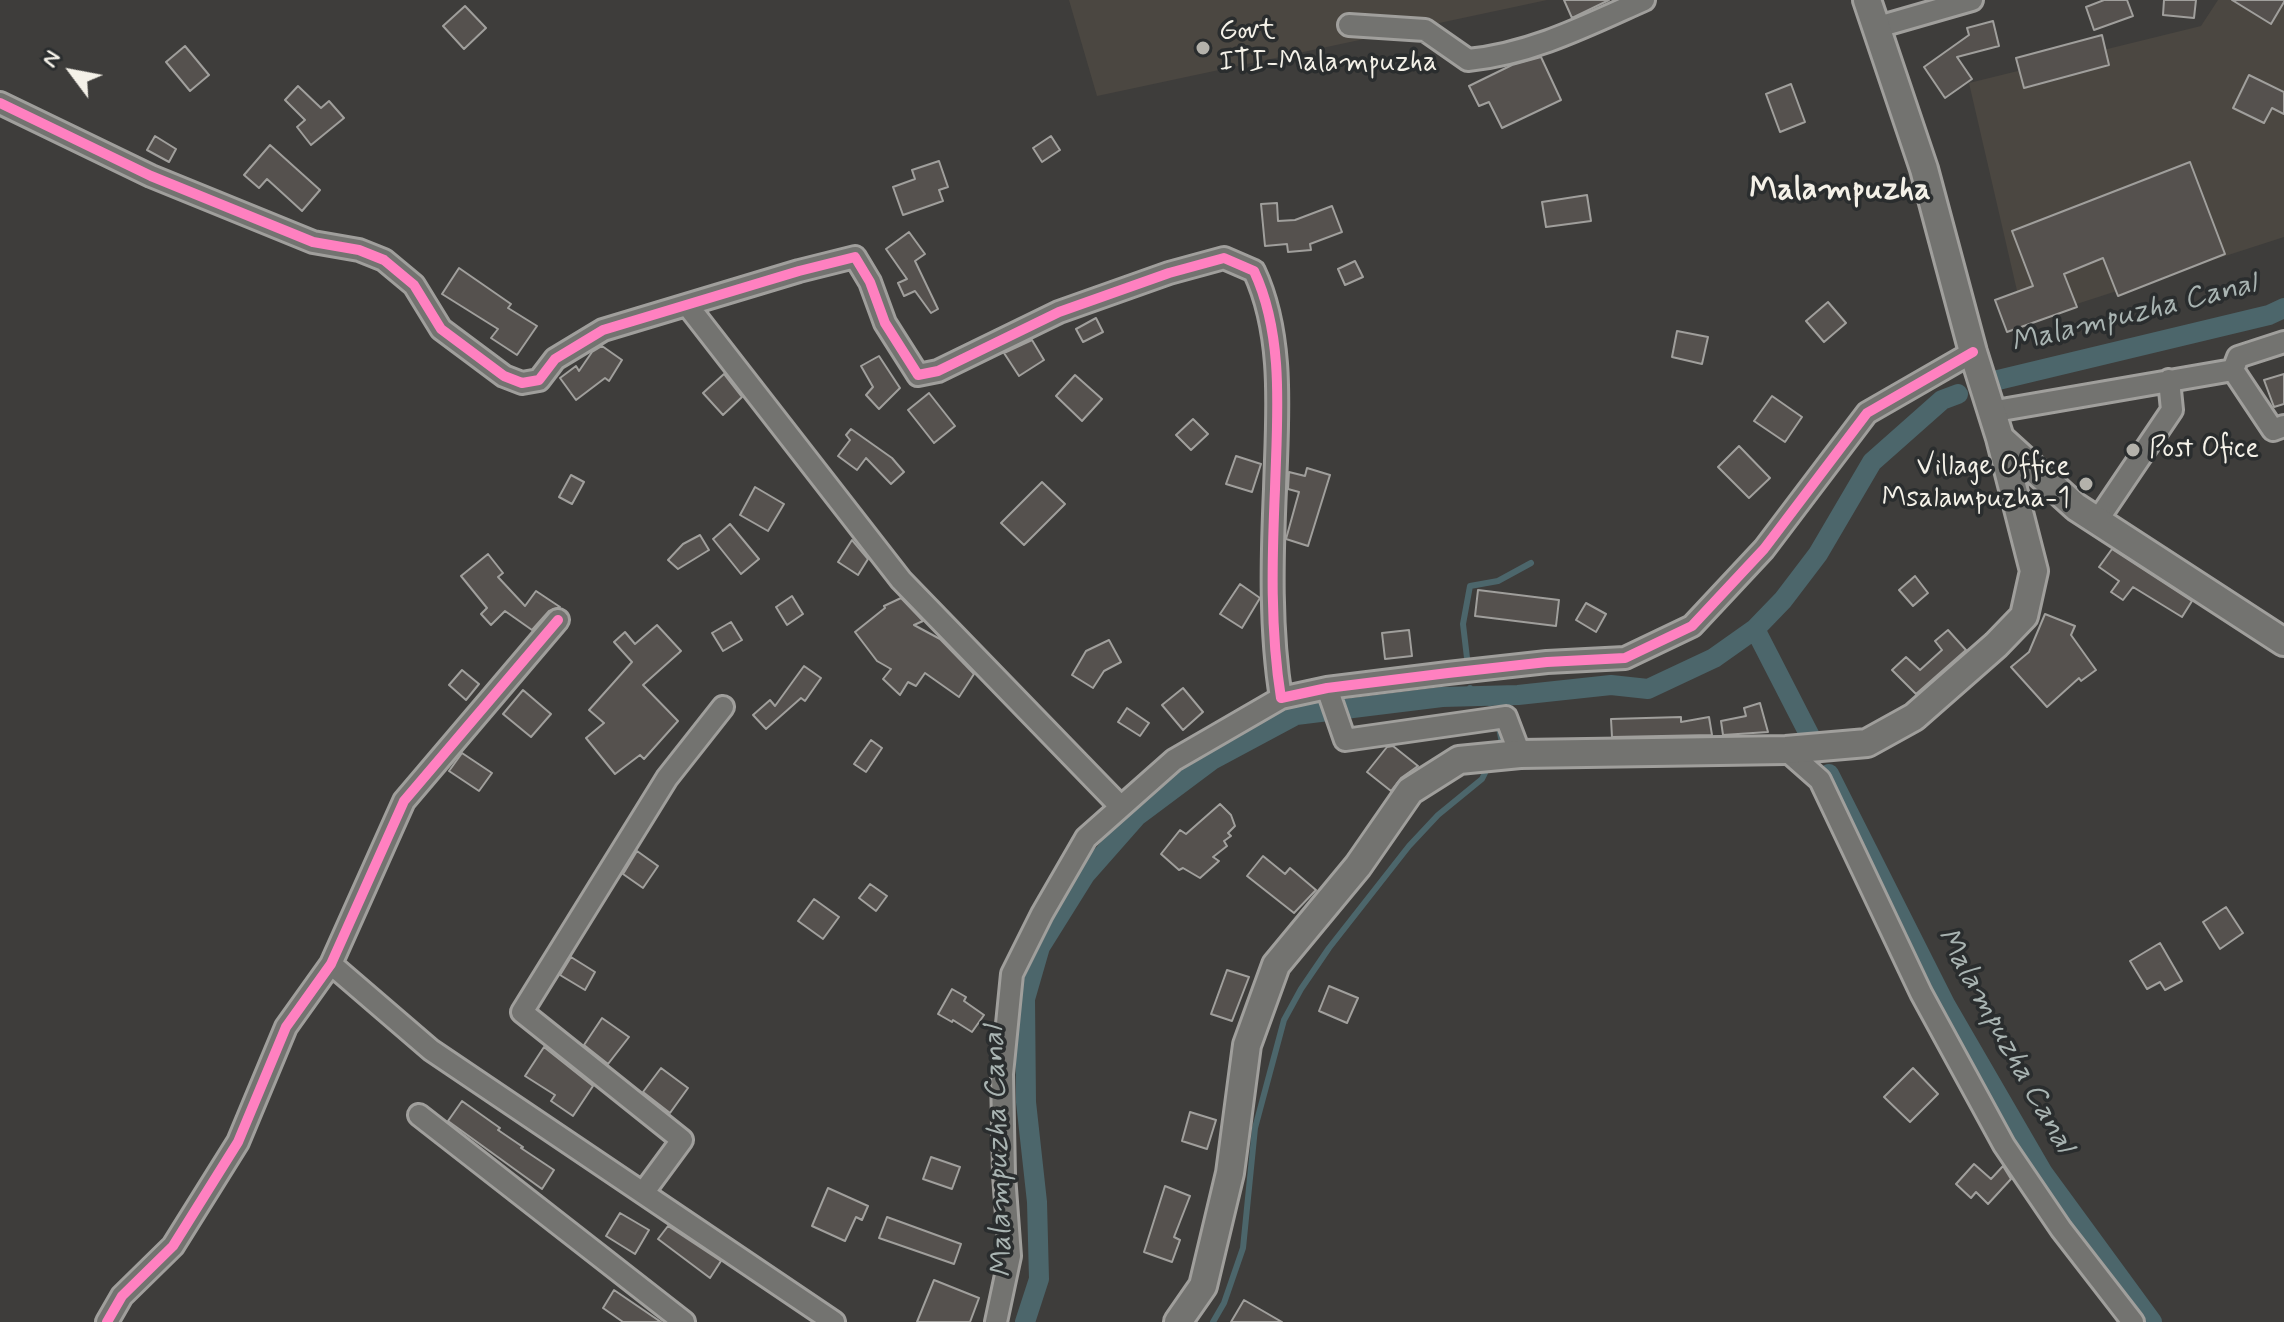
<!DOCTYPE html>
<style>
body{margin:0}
#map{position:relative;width:2284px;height:1322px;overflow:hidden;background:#3e3d3b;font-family:Mynerve,sans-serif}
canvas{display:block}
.north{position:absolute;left:32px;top:32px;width:80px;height:80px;-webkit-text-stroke:6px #2a2d2e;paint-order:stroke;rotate:302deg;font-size:22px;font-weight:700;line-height:32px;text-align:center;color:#f4f1e8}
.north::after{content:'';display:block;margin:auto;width:28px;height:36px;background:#f4f1e8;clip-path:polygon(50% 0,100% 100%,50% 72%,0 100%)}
</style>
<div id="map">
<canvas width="2284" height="1322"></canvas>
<div class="north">N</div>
</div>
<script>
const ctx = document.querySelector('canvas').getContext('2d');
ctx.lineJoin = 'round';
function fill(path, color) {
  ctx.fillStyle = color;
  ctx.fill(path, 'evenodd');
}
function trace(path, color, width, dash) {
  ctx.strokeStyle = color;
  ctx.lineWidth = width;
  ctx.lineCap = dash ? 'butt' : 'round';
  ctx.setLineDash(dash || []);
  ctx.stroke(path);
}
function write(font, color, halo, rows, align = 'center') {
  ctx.font = font + ' Mynerve,sans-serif';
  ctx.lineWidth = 7;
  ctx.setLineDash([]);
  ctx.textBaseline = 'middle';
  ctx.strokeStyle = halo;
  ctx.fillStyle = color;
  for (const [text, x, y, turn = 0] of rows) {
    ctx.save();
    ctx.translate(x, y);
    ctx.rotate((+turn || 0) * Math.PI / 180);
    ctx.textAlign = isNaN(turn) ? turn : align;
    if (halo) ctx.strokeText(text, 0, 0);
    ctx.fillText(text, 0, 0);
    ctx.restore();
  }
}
fill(new Path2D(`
 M1069 0H1547L1097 96Z
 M2218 0H2284V237L2024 321 1969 83 2201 26Z`), '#4b4741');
trace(new Path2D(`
 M1467 658 1463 624 1470 586 1498 581 1531 563
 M1470 688V691L1484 689 1490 703
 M1499 728 1502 743
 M1213 1322 1224 1303 1243 1248 1255 1128 1284 1020 1301 989 1329 948 1409 846 1438 815 1482 779 1485 773`), '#4c666b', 6);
trace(new Path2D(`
 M1998 380 2269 315 2284 308
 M1755 629 1811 738
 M1829 774 1945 1004 2043 1173 2152 1322
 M1025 1322 1039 1279 1037 1202 1026 1102 1025 999 1040 947 1085 875 1137 816 1212 760 1296 715 1442 697 1518 695 1611 685 1648 689 1714 658 1755 629 1783 600 1818 554 1872 462 1942 400 1958 394`), '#4c666b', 20);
const building = new Path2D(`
 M1564 0H1609L1572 18Z
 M2104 0H2127L2133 16 2094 30 2086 7Z
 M2164 0H2196L2194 18 2163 15Z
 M2232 0H2284V2L2271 24Z
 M465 6 486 28 464 49 443 26Z
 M1993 21 1999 46 1957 57 1972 79 1945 98 1924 67 1969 35 1967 28Z
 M2102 35 2109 65 2024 88 2016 58Z
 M185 46 209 75 190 91 166 62Z
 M1541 57 1561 100 1502 128 1489 102 1479 106 1469 86 1512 65Z
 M2249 75 2284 92V114L2272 108 2264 123 2233 108Z
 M1791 84 1805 122 1780 132 1766 94Z
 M298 86 321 108 329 101 344 118 311 145 297 127 305 120 285 100Z
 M155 136 176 149 169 162 147 150Z
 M1051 136 1060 150 1042 162 1033 148Z
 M270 145 320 190 302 211 267 179 259 188 244 175Z
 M939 161 948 187 939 190 943 201 903 215 893 187 915 179 912 170Z
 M2190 162 2225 254 2118 296 2103 258 2064 274 2077 307 2007 332 1995 300 2033 286 2012 231Z
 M1587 195 1591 221 1546 227 1542 202Z
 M1277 203 1278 221 1295 220 1332 206 1342 232 1310 244 1311 250 1288 252 1287 244 1265 246 1261 204Z
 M909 232 925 254 915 261 938 309 931 313 915 291 904 296 898 283 907 279 886 249Z
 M1355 261 1363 277 1345 285 1338 269Z
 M459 268 511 304 508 308 537 326 517 355 491 338 498 329 442 294Z
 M1828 302 1846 323 1824 342 1806 321Z
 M1096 318 1103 332 1083 342 1076 329Z
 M1677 331 1708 337 1702 364 1672 357Z
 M1032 340 1044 360 1019 376 1004 353Z
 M602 346 622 360 609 381 605 378 576 400 560 378 576 366 579 371 592 352Z
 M879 356 900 388 879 409 866 395 873 387 861 366Z
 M724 374 742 397 723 415 703 393Z
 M2284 374V404L2274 407 2264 380Z
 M1075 375 1102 399 1082 421 1056 396Z
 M929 393 955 426 934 443 908 410Z
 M1772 396 1802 417 1785 442 1754 421Z
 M1193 419 1208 434 1191 450 1176 435Z
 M851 429 892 458 904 472 891 484 866 458 857 470 838 456 850 440 846 435Z
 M1739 446 1770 478 1749 498 1718 467Z
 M1236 456 1261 464 1252 492 1226 484Z
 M1307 468 1330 475 1308 546 1286 539 1299 492 1288 489 1289 472 1305 476Z
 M571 475 584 482 572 504 559 497Z
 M1042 482 1065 504 1024 545 1001 523Z
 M755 487 784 504 768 531 740 515Z
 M730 524 759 559 741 574 713 539Z
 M700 535 709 550 678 569 668 560 683 544Z
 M852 540 868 559 858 575 838 562Z
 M2112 549 2192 601 2182 617 2133 587 2123 600 2111 592 2119 581 2099 567Z
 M488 554 503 573 498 577 525 606 536 591 560 607 549 611 532 630 505 611 491 625 481 614 487 608 461 576Z
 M1915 576 1928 593 1913 606 1899 590Z
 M1240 584 1260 598 1242 628 1220 614Z
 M1478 590 1559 600 1556 626 1475 616Z
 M792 596 803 614 787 625 776 607Z
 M901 598 923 621 914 625 940 639 974 674 959 697 925 673 916 686 908 682 900 695 883 679 891 669 877 661 855 632 885 608 884 606Z
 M1586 603 1606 614 1596 632 1576 620Z
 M2045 614 2075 626 2071 635 2096 670 2081 681 2079 678 2047 707 2011 667 2029 652Z
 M731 622 742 640 723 651 712 633Z
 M657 625 681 651 643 685 678 721 644 759 640 755 615 774 586 738 604 723 589 710 632 662 614 642 625 632 635 644Z
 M1409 630 1412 656 1385 659 1382 633Z
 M1948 630 1966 650 1916 694 1892 670 1906 657 1920 670 1942 650 1935 641Z
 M1109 640 1121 662 1104 671 1093 688 1072 675 1086 651Z
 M804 666 821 678 805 701 801 698 766 729 753 715 770 700 775 706Z
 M462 670 479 684 466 700 449 685Z
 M1183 688 1203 712 1183 730 1162 705Z
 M523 690 551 714 531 737 503 714Z
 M1760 703 1768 732 1723 735 1721 721 1746 716 1744 708Z
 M1127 708 1149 723 1140 736 1118 722Z
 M1681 717V722L1709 717 1712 735 1612 737 1611 719Z
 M871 740 882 748 866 772 854 764Z
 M1393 746 1418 766 1401 778 1391 791 1367 772 1387 747Z
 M462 753 492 773 479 791 449 771Z
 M1220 804 1231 815 1235 826 1228 833 1231 836 1224 841 1227 846 1213 857 1219 861 1200 878 1183 868 1179 870 1161 854 1180 830 1186 834Z
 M637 851 658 866 643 888 623 874Z
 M1263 856 1285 874 1290 868 1316 890 1294 913 1247 876Z
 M870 884 887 896 876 911 859 898Z
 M814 899 839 917 823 939 798 921Z
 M2226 907 2243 933 2220 949 2203 922Z
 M2160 943 2182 981 2165 990 2160 982 2147 989 2130 961Z
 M571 957 595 972 585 990 560 975Z
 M1227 970 1249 977 1232 1021 1211 1014Z
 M1329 986 1358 998 1347 1023 1319 1011Z
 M952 989 966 997 964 1001 984 1015 972 1032 953 1020 952 1022 938 1014Z
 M602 1018 629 1037 608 1064 584 1045Z
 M544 1047 593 1086 573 1116 551 1101 555 1095 525 1076Z
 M661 1068 688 1088 670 1113 643 1092Z
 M1913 1068 1938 1094 1910 1122 1884 1097Z
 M462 1101 500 1128 498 1130 523 1147 521 1148 554 1170 542 1189 448 1121Z
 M1190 1112 1216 1120 1207 1149 1182 1141Z
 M931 1157 960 1167 952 1189 923 1179Z
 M1974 1164 1991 1179 2003 1166 2011 1179 1988 1204 1976 1192 1971 1198 1956 1184Z
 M1165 1186 1190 1196 1174 1237 1180 1240 1172 1262 1144 1252Z
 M828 1188 868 1206 862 1220 856 1217 845 1241 812 1226Z
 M620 1213 649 1230 635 1254 606 1236Z
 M887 1217 961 1244 954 1264 879 1238Z
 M668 1226 721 1261 710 1278 658 1239Z
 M934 1280 979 1298 970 1322H917Z
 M614 1290 661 1322H623L603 1308Z
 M1244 1300 1282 1322H1231Z`);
fill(building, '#55514e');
trace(building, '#a09f9c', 2);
const minor = new Path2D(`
 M1349 25 1425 30 1468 60C1531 54 1588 25 1644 0
 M1878 27 1972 0
 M0 103 151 176 313 242 359 250 384 260 414 285 441 329 504 376 522 383 539 380 555 359 603 330 799 271 855 257 870 282 885 323 918 375 938 371 1059 312 1169 273 1224 258 1254 271C1285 337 1277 418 1275 489 1272 558 1270 630 1281 698L1327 688 1448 673 1547 662 1625 658 1692 626 1764 549 1867 413 1973 352
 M688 306 901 580 1121 807
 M2233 370 2238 357 2284 342
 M1990 412 2233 370 2273 430 2284 426
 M2097 521 2172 410 2169 380
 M1327 688 1345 740 1506 717 1520 754
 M1786 750 1820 780 1921 993 2004 1145 2061 1229 2133 1322
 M331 964 431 1050 834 1322
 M419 1115 684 1322
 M643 1193 682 1140 522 1012 667 778 723 707
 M107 1322 122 1296 173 1246 238 1142 286 1027 331 964 404 801 558 620
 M996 1322 1010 1256 1004 1175 1002 1074 1012 974 1042 914 1086 838 1174 760 1281 698`);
const major = new Path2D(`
 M2000 438 2076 507 2284 642
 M1178 1322 1203 1286 1230 1173 1247 1045 1276 965 1358 866 1410 791 1459 760 1520 754 1786 750 1867 743 1914 717 1996 645 2024 616 2034 571 2000 438 1973 352 1924 169 1867 0`);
trace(minor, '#a09f9c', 26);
trace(major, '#a09f9c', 32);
trace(minor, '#737370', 20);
trace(major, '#737370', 26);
trace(new Path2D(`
 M0 103 151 176 313 242 359 250 384 260 414 285 441 329 504 376 522 383 539 380 555 359 603 330 799 271 855 257 870 282 885 323 918 375 938 371 1059 312 1169 273 1224 258 1254 271C1285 337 1277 418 1275 489 1272 558 1270 630 1281 698L1327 688 1448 673 1547 662 1625 658 1692 626 1764 549 1867 413 1973 352
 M107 1322 122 1296 173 1246 238 1142 286 1027 331 964 404 801 558 620`), '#ff80c0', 10);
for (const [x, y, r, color] of [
 [1203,48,8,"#b4b2ab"],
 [2133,450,8,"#b4b2ab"],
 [2086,484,8,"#b4b2ab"]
]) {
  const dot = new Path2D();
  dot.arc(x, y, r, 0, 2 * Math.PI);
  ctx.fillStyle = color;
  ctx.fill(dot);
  trace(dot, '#2a2d2e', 3);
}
write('28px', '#f4f1e8', '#2a2d2e', [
 ["Govt",1219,32],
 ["ITI-Malampuzha",1219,64],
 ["Post Ofice",2149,450],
 ["Village Office",2070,468,"right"],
 ["Msalampuzha-1",2070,500,"right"]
], 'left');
write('italic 30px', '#a9b4b2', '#2a2d2e', [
 ["Malampuzha Canal",2134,315,-14],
 ["Malampuzha Canal",2004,1041,61],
 ["Malampuzha Canal",1000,1152,-92]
]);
write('bold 32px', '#f4f1e8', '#2a2d2e', [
 ["Malampuzha",1840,191]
]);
</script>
